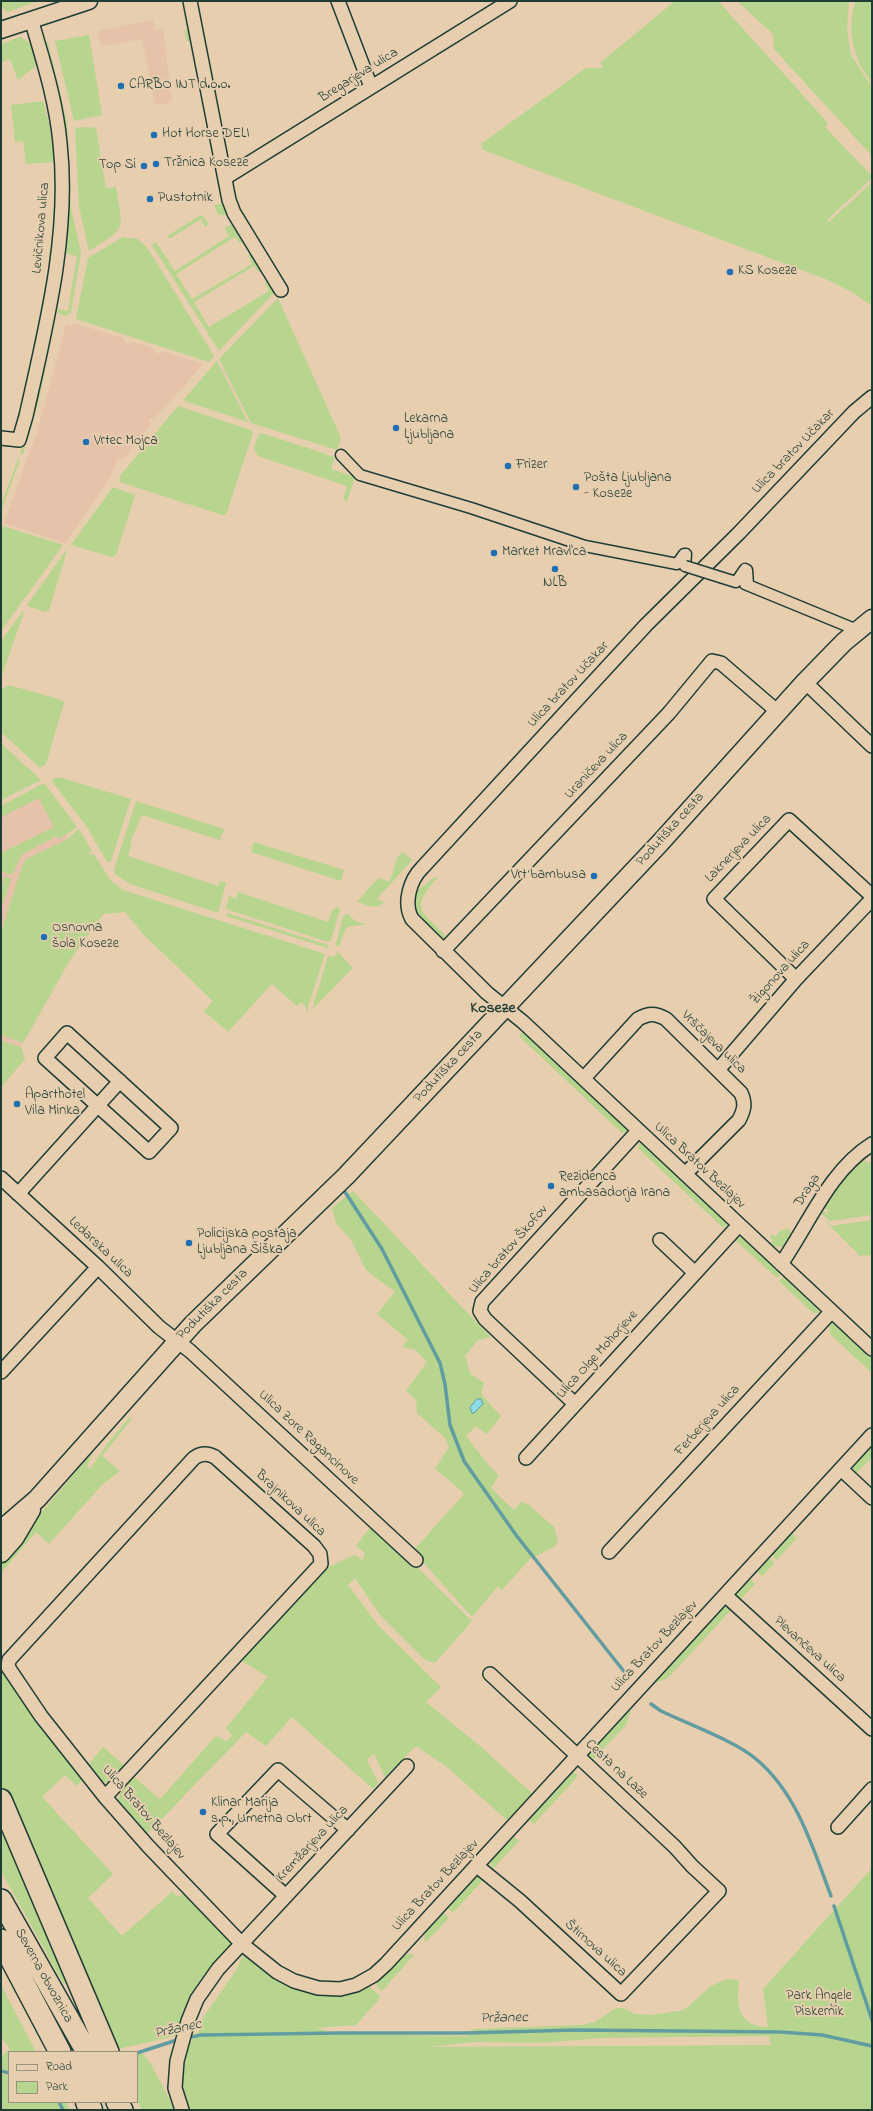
<!DOCTYPE html>
<meta charset="utf-8">
<style>
body{margin:0}
#map{position:relative;width:873px;height:2111px;overflow:hidden;background:#e7ceaf;font-family:"Indie Flower",sans-serif}
canvas{display:block}
.frame{position:absolute;inset:0;border:2px solid #1f3d34;pointer-events:none}
.legend{position:absolute;left:8px;top:2051px;width:130px;height:52px;box-sizing:border-box;background:#e7ceaf;border:1px solid #97947e;margin:0;padding:5px 7px;list-style:none;font-size:12px;color:#1f3d34}
.legend li{display:flex;align-items:center;gap:8px;height:20px}
.legend b{width:20px;border:1px solid #97947e}
</style>
<div id="map">
<canvas width="873" height="2111"></canvas>
<div class="frame"></div>
<ul class="legend">
<li><b style="height:5px;background:#e7ceaf"></b>Road</li>
<li><b style="height:11px;background:#b7d58e"></b>Park</li>
</ul>
</div>
<script>
const ctx = document.querySelector('canvas').getContext('2d');
ctx.lineJoin = 'round';
function fill(path, color) {
  ctx.fillStyle = color;
  ctx.fill(path, 'evenodd');
}
function trace(path, color, width, dash) {
  ctx.strokeStyle = color;
  ctx.lineWidth = width;
  ctx.lineCap = dash ? 'butt' : 'round';
  ctx.setLineDash(dash || []);
  ctx.stroke(path);
}
function write(font, color, halo, rows, align = 'center') {
  ctx.font = font + ' "Indie Flower",sans-serif';
  ctx.lineWidth = 4;
  ctx.setLineDash([]);
  ctx.textBaseline = 'middle';
  ctx.strokeStyle = halo;
  ctx.fillStyle = color;
  for (const [text, x, y, turn = 0] of rows) {
    ctx.save();
    ctx.translate(x, y);
    ctx.rotate((+turn || 0) * Math.PI / 180);
    ctx.textAlign = isNaN(turn) ? turn : align;
    if (halo) ctx.strokeText(text, 0, 0);
    ctx.fillText(text, 0, 0);
    ctx.restore();
  }
}
fill(new Path2D(`
 M153 20 155 30 163 29 172 102 155 105 142 39 101 46 98 31Z
 M74 323 122 338 127 344 133 342 152 348 158 354 163 351 203 364 160 413 153 419H149L148 421 151 424 124 459 117 458 111 476 65 543 4 523 38 429 66 325 72 326Z
 M43 785 104 914 70 960 23 1043 21 1047 25 1059 1 1087V807Z`), '#e5c2a9');
fill(new Path2D(`
 M1 1H38L8 12 1 7Z
 M675 1H718L828 123 825 127 872 176V178L827 220 829 222 872 182V306L852 292 828 280 483 150 481 144 586 68H604L600 63Z
 M737 1H849L847 30 851 55 872 87V156L774 49 773 34Z
 M856 1H872V83C854 60 845 29 856 1Z
 M188 28 193 30 194 33 227 211 225 215H218L214 205 223 204 195 41H186L185 31Z
 M89 35 102 115 74 121 55 41Z
 M20 37C33 41 34 54 36 66L18 80 10 59 1 62V44Z
 M48 42 67 122 71 208 81 252 71 312 66 316 59 314 57 309 68 311 77 256 67 254 64 251 45 43Z
 M43 101 50 126 54 162 26 164 23 141 15 142 11 105Z
 M89 127 96 128 106 188 116 187C123 232 128 226 89 251L79 207 75 128Z
 M201 215 208 222 207 226 205 227 201 219 169 239 167 236Z
 M234 224 243 243 239 242 235 237 176 274 192 299 252 264 248 255 251 253 262 270 260 272 257 271 254 266 194 302 209 327 269 291 265 284 266 281H268L276 291 219 351 152 245 156 242 175 271 229 236 225 229 226 227Z
 M123 237 138 239 147 247 214 356 209 362 76 319 88 258Z
 M278 298 341 438 337 450 251 423 219 359Z
 M49 338 51 340 39 400 23 454 20 453 28 427Z
 M217 361 248 422 185 401 184 399Z
 M178 406 251 430 253 433 226 515H222L120 482V476Z
 M262 433 335 457 331 469 355 477 347 501 343 500 347 486 258 456 254 449 258 435Z
 M18 459 20 460 1 511V505Z
 M113 487 135 495 116 555 112 557 71 545Z
 M3 526 63 545 1 631V531Z
 M68 548 49 610 45 612 28 606 27 605Z
 M23 611 24 612 1 679V641Z
 M9 685 62 700 64 703 46 764 40 768 1 732V690Z
 M1 743 41 780 1 800Z
 M59 777 131 799 111 861 107 862 87 827 51 780Z
 M44 783 77 827 59 839 57 836 22 854 12 875 1 871V853L54 827 39 798 1 817V806Z
 M136 801 224 829 220 840 142 815 130 843 132 844 128 856 218 886 220 881 226 883 218 913 130 884 115 874 114 870Z
 M79 829 92 851 89 852 90 855 94 854 110 880 123 890 325 954 308 1007V1014L305 1006 301 1002 297 1006 272 984 228 1032 204 1011 213 1001 144 935 125 912 103 914 70 960 23 1043 1 1035V933L22 866 26 859 66 840Z
 M254 842 344 870 341 881 251 852Z
 M403 852 412 860 377 899 384 902 380 906 373 907 357 902 378 878 390 882 397 858Z
 M5 876 11 879 1 909V887Z
 M436 876 437 878C409 910 421 910 447 937L438 939C420 924 412 917 414 893Z
 M238 892 328 922 333 909H335L336 907 339 908 340 910 331 940 328 942 226 909 229 896 236 899Z
 M227 913 328 945V948L226 916Z
 M347 913 356 922 368 924 351 926 346 928 339 946 335 947 343 917Z
 M338 952 353 968 312 1010 328 956 334 957Z
 M524 1030 625 1127 627 1131 622 1133 519 1036Z
 M1 1041 21 1047 25 1059 1 1087Z
 M639 1143 644 1144 724 1218 728 1226 722 1227 638 1148Z
 M864 1161 872 1163V1215L830 1221 821 1213 823 1211 827 1214 829 1211 825 1208C835 1192 847 1171 864 1161Z
 M353 1191C400 1239 444 1290 491 1337L478 1340 465 1356 470 1373 484 1383 481 1394 501 1416 487 1434 476 1426 466 1436 491 1468 499 1475 491 1488 514 1510 521 1502 528 1504 554 1527 558 1541 554 1547 530 1559 502 1590 498 1586 472 1617 413 1551 464 1494 454 1484 435 1469 449 1447 445 1438 417 1413 416 1400 406 1391 427 1362 416 1350 402 1347 408 1340 377 1314 395 1292 366 1270 351 1240 336 1223 332 1208Z
 M820 1216 831 1226 872 1220V1255L860 1256Z
 M786 1228 794 1234 786 1247C781 1245 777 1249 771 1244L773 1241 770 1237 772 1234 775 1237 782 1229 784 1231Z
 M737 1237 746 1239 782 1273 777 1278 736 1241Z
 M785 1275 816 1305 819 1313H813L779 1281Z
 M830 1323 837 1325 872 1358V1373L830 1334Z
 M130 1417 132 1419 102 1456 120 1471 102 1485 49 1544 36 1532 1 1573V1560L95 1449 87 1466 90 1469 107 1444Z
 M872 1443V1457L854 1476C849 1463 864 1453 872 1443Z
 M371 1526 396 1551 417 1567 472 1621 435 1663 425 1660 380 1615 355 1578 348 1585 378 1625 441 1687 426 1702 480 1746 534 1795 509 1822 447 1767 416 1746 385 1777 374 1754 367 1760 378 1783 373 1789 292 1717 266 1746 246 1732 147 1834 118 1800 121 1792 134 1777 160 1799 216 1736 227 1741 232 1735 226 1728 268 1677 242 1661 319 1571 355 1555 362 1560 365 1553 356 1546Z
 M791 1532 797 1538 777 1560 770 1554Z
 M768 1556 775 1563 762 1576 756 1570Z
 M749 1578 755 1584 738 1602C734 1591 742 1585 749 1578Z
 M727 1607 732 1609 668 1678 655 1683 653 1682 722 1608Z
 M1 1665 86 1776 77 1786 65 1775 42 1797 113 1874 88 1898 122 1936 173 1891 177 1897 185 1893 236 1942 229 1953 213 1965 178 2033 172 2037 113 2050 1 1788Z
 M633 1704 626 1725 590 1763 588 1757 589 1752Z
 M103 1747 126 1767 109 1784 102 1781 88 1765Z
 M572 1770 578 1776 534 1824 527 1818Z
 M1 1815 69 1985 63 1983 1 1871Z
 M512 1835 519 1841 493 1869 490 1860Z
 M872 1868V2110H188C186 2103 182 2095 182 2088 180 2068 187 2040 203 2027L198 2025 235 1972 244 1954 282 1980 351 1992 369 1986 381 1997 356 2025 317 2028 337 2034 468 2036 473 2029 581 2025 595 2022 616 2008H623L635 2014 652 2015 684 2010 711 1986 727 1979 739 1980C736 2004 738 2027 768 2027L763 1989ZM769 2036 771 2045 427 2047 475 2042 539 2043 603 2038Z
 M478 1876 485 1878 453 1913 447 1907 471 1879Z
 M442 1911 449 1918 426 1942C419 1931 435 1919 442 1911Z
 M410 1954 414 1955 382 1991 377 1986 376 1981 403 1955Z
 M1 1985 36 2052H9V2071L1 2069V2057L10 2049 1 2036Z
 M142 2053 151 2064 175 2110H142L137 2101V2054Z
 M1 2074 9 2076V2102H66L70 2110H1Z`), '#b7d58e');
const water = new Path2D(`
 M477 1399H481L483 1404 474 1413H472L470 1408Z`);
fill(water, '#8ddde8');
trace(water, '#619da0', 1);
trace(new Path2D(`
 M345 1192 382 1249 440 1363 445 1384 450 1425 464 1461 516 1535 626 1674
 M651 1704 661 1711C688 1724 735 1741 756 1759 797 1793 813 1848 831 1896
 M834 1906 872 2020
 M186 2038 201 2035 339 2033H466L576 2030 780 2032 822 2035 872 2046
 M137 2053 180 2039
 M1 2071 9 2073
 M59 2102 63 2110`), '#619da0', 3.5);
const pedestrian = new Path2D(`
 M341 455 360 475 471 508 585 546 677 564 684 554H686L685 566
 M723 578 736 582 745 569 747 570 748 585
 M745 584 857 630`);
const minor = new Path2D(`
 M190 1 229 200 234 213 281 290
 M338 1 371 87
 M225 178 510 1
 M872 397 854 412 739 533 646 625 422 868C410 880 403 903 412 919L487 993 523 1022 872 1349
 M1 438 19 440 26 416C46 327 70 234 60 143 56 100 43 60 31 19
 M805 682 872 746
 M443 951 669 713 712 661 721 663 778 712
 M796 979 714 899 789 820 872 896
 M67 1033 171 1128 149 1152 45 1058Z
 M718 1070 796 979 872 899
 M584 1078 638 1019C649 1013 655 1013 666 1019L741 1093C746 1104 744 1110 739 1120L685 1174
 M1 1178 98 1267 159 1327 190 1351 416 1560
 M18 1194 120 1081
 M660 1240 695 1273
 M781 1264C809 1224 829 1171 872 1144
 M1 1372 98 1267
 M575 1404 485 1319 480 1311 482 1302 638 1131
 M526 1458 739 1225
 M841 1469 872 1498
 M609 1552 831 1312
 M725 1595 872 1729
 M105 1797 321 1564 320 1554 314 1546 215 1457C208 1453 201 1453 194 1458L9 1660 8 1667 41 1716 105 1797 148 1846 242 1944 277 1972 294 1981 318 1988 340 1989 356 1985 374 1975 386 1964 872 1435
 M838 1827 872 1789
 M477 1866 520 1901 621 1994 719 1891 692 1866 675 1847 490 1674
 M286 1896 217 1834 278 1770 348 1830
 M182 2110 175 2088 177 2061 188 2021 197 1999 218 1969 407 1766`);
const tertiary = new Path2D(`
 M1 30 89 1`);
const secondary = new Path2D(`
 M1 1530 37 1499 193 1324 346 1176 660 843 805 682 844 642 872 619
 M1 1553 15 1537 31 1510`);
const trunk = new Path2D(`
 M1 1800 108 2052
 M1 1900 87 2052
 M1 1940 60 2052
 M117 2102 122 2110`);
const motorway = new Path2D(`
 M87 2102 91 2110`);
trace(pedestrian, '#1f3d34', 13);
trace(minor, '#1f3d34', 16);
trace(tertiary, '#1f3d34', 19);
trace(secondary, '#1f3d34', 21);
trace(trunk, '#1f3d34', 24);
trace(motorway, '#1f3d34', 25);
trace(pedestrian, '#e7ceaf', 10);
trace(minor, '#e7ceaf', 13);
trace(tertiary, '#e7ceaf', 16);
trace(secondary, '#e7ceaf', 18);
trace(trunk, '#e7ceaf', 21);
trace(motorway, '#e7ceaf', 22);
const pedestrianBridge = new Path2D(`
 M685 566 723 578`);
trace(pedestrianBridge, '#1f3d34', 13, []);
trace(pedestrianBridge, '#e7ceaf', 10);
for (const [x, y, r, color] of [
 [121,86,4,"#1f6fb2"],
 [154,135,4,"#1f6fb2"],
 [156,164,4,"#1f6fb2"],
 [144,166,4,"#1f6fb2"],
 [150,199,4,"#1f6fb2"],
 [730,272,4,"#1f6fb2"],
 [396,428,4,"#1f6fb2"],
 [86,442,4,"#1f6fb2"],
 [508,466,4,"#1f6fb2"],
 [576,487,4,"#1f6fb2"],
 [494,553,4,"#1f6fb2"],
 [555,569,4,"#1f6fb2"],
 [594,876,4,"#1f6fb2"],
 [44,937,4,"#1f6fb2"],
 [17,1104,4,"#1f6fb2"],
 [551,1186,4,"#1f6fb2"],
 [189,1243,4,"#1f6fb2"],
 [203,1812,4,"#1f6fb2"]
]) {
  const dot = new Path2D();
  dot.arc(x, y, r, 0, 2 * Math.PI);
  ctx.fillStyle = color;
  ctx.fill(dot);
  trace(dot, '#e7ceaf', 1.5);
}
write('14px', '#1f3d34', '#e7ceaf', [
 ["Bregarjeva ulica",359,76,-32],
 ["Levičnikova ulica",42,228,-85],
 ["Ulica bratov Učakar",794,452,-46],
 ["Ulica bratov Učakar",569,685,-47],
 ["Uraničeva ulica",597,766,-47],
 ["Podutiška cesta",671,830,-48],
 ["Laknerjeva ulica",739,849,-46],
 ["Žigonova ulica",781,973,-48],
 ["Vrščajeva ulica",713,1043,44],
 ["Podutiška cesta",449,1067,-47],
 ["Ulica Bratov Bezlajev",699,1166,43],
 ["Draga",808,1191,-57],
 ["Ledarska ulica",100,1248,43],
 ["Ulica bratov Škofov",509,1250,-49],
 ["Podutiška cesta",213,1305,-45],
 ["Ulica Olge Mohorjeve",598,1355,-48],
 ["Ferberjeva ulica",708,1421,-48],
 ["Ulica Zore Ragancinove",308,1438,43],
 ["Brajnikova ulica",290,1504,43],
 ["Ulica Bratov Bezlajev",655,1647,-47],
 ["Plevančeva ulica",809,1650,42],
 ["Cesta na Laze",616,1770,43],
 ["Ulica Bratov Bezlajev",143,1813,49],
 ["Kremžarjeva ulica",313,1844,-47],
 ["Ulica Bratov Bezlajev",436,1886,-47],
 ["Štirnova ulica",595,1949,42],
 ["Severna obvoznica",43,1976,61]
]);
write('14px', '#1f3d34', '#e7ceaf', [
 ["CARBO INT d.o.o.",129,86],
 ["Hot Horse DELI",162,135],
 ["Tržnica Koseze",164,164],
 ["Top Si",136,166,"right"],
 ["Pustotnik",158,199],
 ["KS Koseze",738,272],
 ["Lekarna",404,420],
 ["Ljubljana",404,436],
 ["Vrtec Mojca",94,442],
 ["Frizer",516,466],
 ["Pošta Ljubljana",584,479],
 ["- Koseze",584,495],
 ["Market Mravl'ca",502,553],
 ["NLB",555,584,"center"],
 ["Vrt bambusa",586,876,"right"],
 ["Osnovna",52,929],
 ["šola Koseze",52,945],
 ["Aparthotel",25,1096],
 ["Vila Minka",25,1112],
 ["Rezidenca",559,1178],
 ["ambasadorja Irana",559,1194],
 ["Policijska postaja",197,1235],
 ["Ljubljana Šiška",197,1251],
 ["Klinar Marija",211,1804],
 ["s.p., Umetna Obrt",211,1820]
], 'left');
write('14px', '#274538', '#e7ceaf', [
 ["Park Angele",819,1997],
 ["Piskernik",819,2013]
]);
write('italic 15px', '#24453d', '#e7ceaf', [
 ["Pržanec",504,2019,-1],
 ["Pržanec",178,2030,-12]
]);
write('bold 16px', '#1f3d34', '#e7ceaf', [
 ["Koseze",493,1009]
]);
</script>
